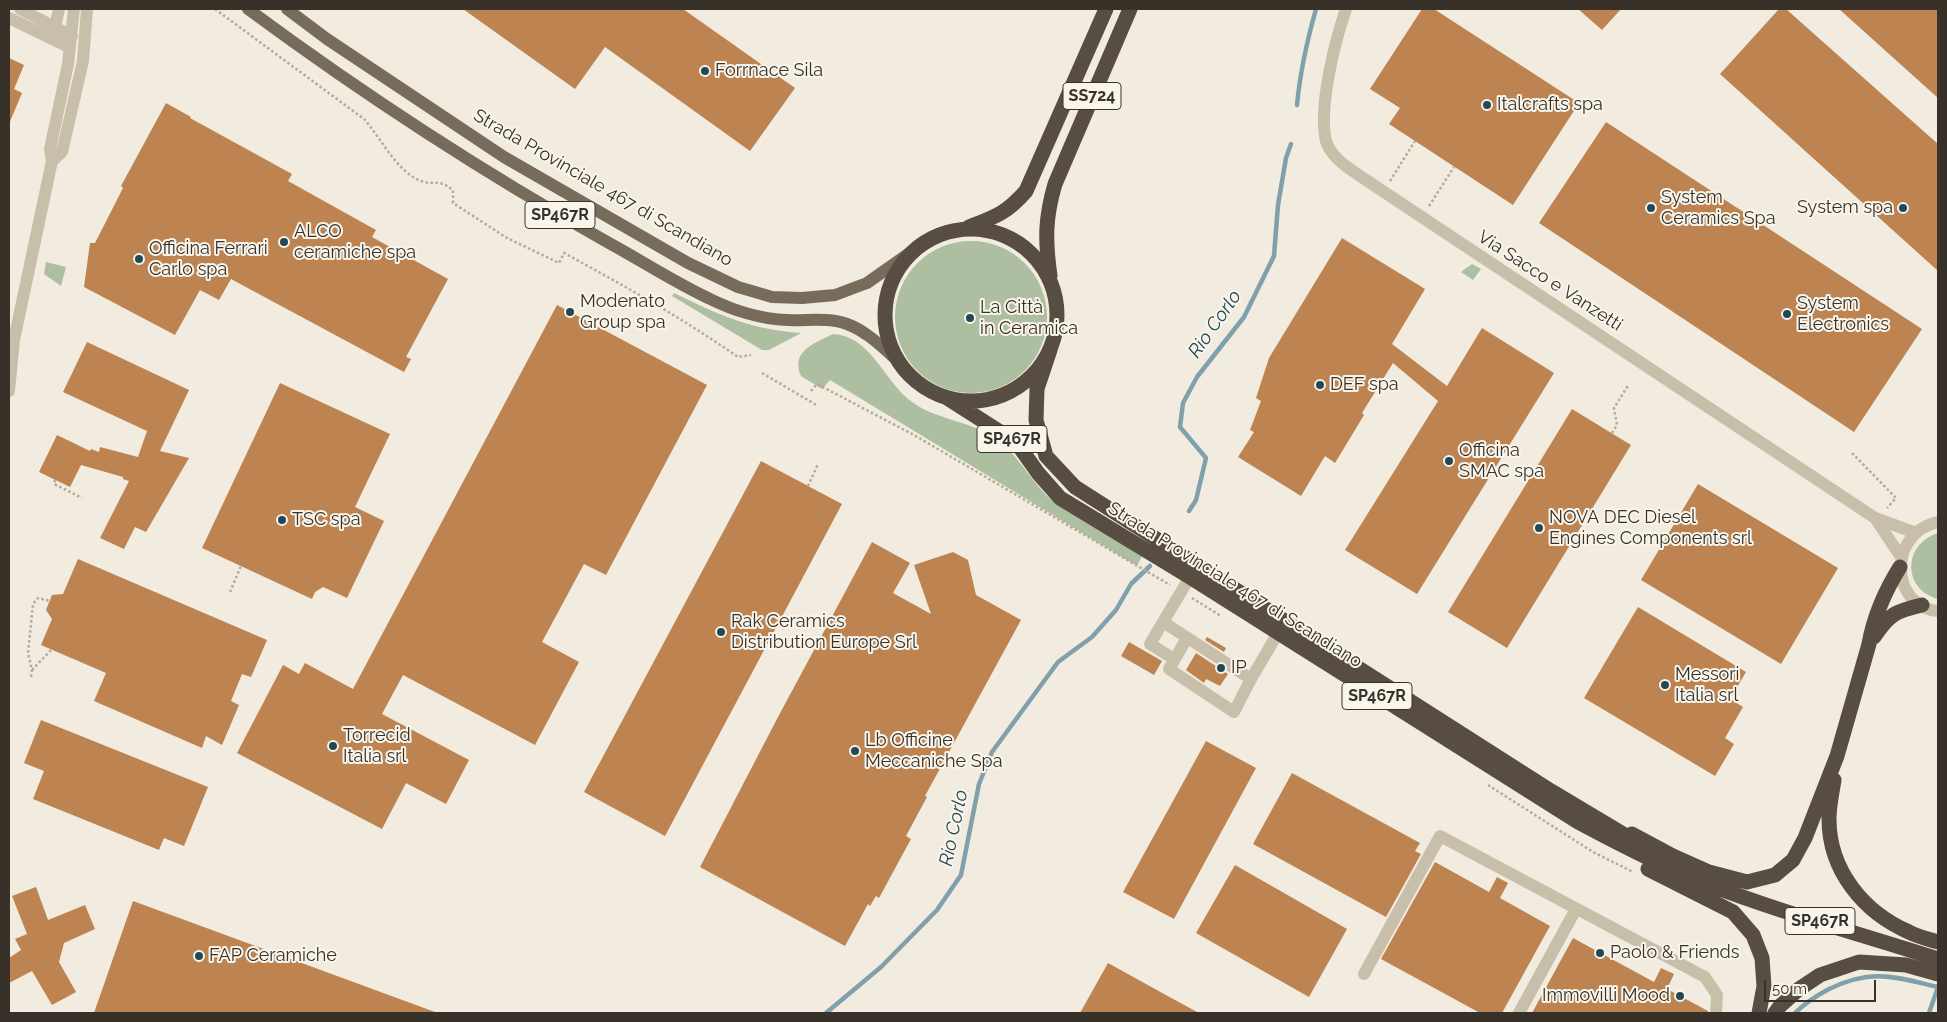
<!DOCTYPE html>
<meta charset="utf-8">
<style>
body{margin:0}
#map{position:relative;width:1947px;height:1022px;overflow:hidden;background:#f1ecdf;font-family:Raleway,sans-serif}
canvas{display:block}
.frame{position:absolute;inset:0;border:10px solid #37312a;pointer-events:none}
.scale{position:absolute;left:1764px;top:980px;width:112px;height:22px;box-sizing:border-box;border:2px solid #37312a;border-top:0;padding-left:6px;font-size:15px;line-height:18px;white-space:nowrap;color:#37312a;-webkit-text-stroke:4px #f9f5eb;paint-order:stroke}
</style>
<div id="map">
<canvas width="1947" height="1022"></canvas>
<div class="frame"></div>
<div class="scale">50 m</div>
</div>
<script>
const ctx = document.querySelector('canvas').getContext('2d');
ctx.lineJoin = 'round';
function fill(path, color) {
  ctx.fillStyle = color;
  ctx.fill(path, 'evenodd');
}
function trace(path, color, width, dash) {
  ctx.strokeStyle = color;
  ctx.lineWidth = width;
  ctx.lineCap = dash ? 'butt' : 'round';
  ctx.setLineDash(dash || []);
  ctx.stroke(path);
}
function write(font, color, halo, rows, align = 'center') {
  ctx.font = font + ' Raleway,sans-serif';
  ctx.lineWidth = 4;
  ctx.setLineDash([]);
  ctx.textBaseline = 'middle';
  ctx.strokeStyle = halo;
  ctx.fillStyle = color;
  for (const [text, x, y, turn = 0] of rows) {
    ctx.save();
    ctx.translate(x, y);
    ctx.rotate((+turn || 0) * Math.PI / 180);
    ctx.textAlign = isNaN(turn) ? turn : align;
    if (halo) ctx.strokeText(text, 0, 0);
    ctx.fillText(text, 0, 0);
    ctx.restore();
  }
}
fill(new Path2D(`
 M895 317a76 76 0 1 1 152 0a76 76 0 1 1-152 0Z
 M46 262 66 267 61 286 44 274Z
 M1472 264 1481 269 1473 280 1461 272Z
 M674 293C719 315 749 329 801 333L769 350H762L672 296Z
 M833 334C870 336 883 378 908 399 935 421 969 419 997 440 1021 457 1033 486 1056 504L1142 556 1137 566 830 380 822 389 801 376C790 351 815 343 833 334Z
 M1938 533V599C1902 589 1903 544 1938 533Z`), '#adbfa0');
trace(new Path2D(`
 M1297 105C1300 72 1307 41 1316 9
 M1189 511 1196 500 1206 458 1180 427 1183 403 1197 377 1244 317 1274 256 1278 205 1286 158 1291 144
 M826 1013 881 967 937 910 961 875 979 784 992 752 1058 662 1092 637 1116 610 1131 584 1150 566
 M1795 1013C1805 1003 1816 996 1829 989 1872 968 1895 977 1938 987
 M1929 1013 1938 987`), '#80a0ac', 4.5);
fill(new Path2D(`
 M463 9H683L795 88 750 151 605 47 575 89Z
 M1422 9H1434L1579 103 1513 205 1389 124 1400 108 1370 89Z
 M1578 9H1621L1602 30Z
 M1779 9H1786L1938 144V271L1720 74Z
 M1839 9H1938V98Z
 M9 58 24 65 14 89 22 93 9 124Z
 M166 103 191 117 190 118 292 174 288 181 376 230 372 237 448 279 406 357 411 359 404 372 231 279 219 300 200 290 175 335 84 287 90 243H95L123 188 121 186Z
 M1606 122 1922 329 1854 432 1539 223Z
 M1342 238 1425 289 1392 344 1447 386 1482 328 1554 373 1417 594 1345 550 1438 401 1393 363 1362 413 1364 415 1335 463 1325 456 1301 496 1238 457 1254 432 1250 430 1261 401 1256 398 1269 358Z
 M557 305 707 385 606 575 584 564 542 642 579 662 535 745 403 675 382 714 469 760 446 804 406 783 382 829 237 753 283 665 299 674 305 663 353 689Z
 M87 342 189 390 160 451 189 458 146 532 135 527 124 549 100 538 129 481 123 479V477L81 465 70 487 39 472 57 435 90 451 91 449 99 452 100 447 138 457 147 431 63 392Z
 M280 383 390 434 355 507 384 521 347 598 323 587 315 592 312 599 202 548Z
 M1572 409 1631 445 1507 648 1448 612Z
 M761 461 842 504 665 836 584 792Z
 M1698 484 1838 568 1781 664 1641 580Z
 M872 542 910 563 893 593 931 614 914 565 953 552 968 560 976 595 1021 620 925 796 927 797 906 836 911 839 879 898 876 896 870 906 868 904 845 946 700 867 778 717Z
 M78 559 267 640 251 677 242 674 231 701 239 705 222 745 206 736 202 748 94 701 106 673 41 645 52 619 46 610 52 595 63 594Z
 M1638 607 1746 672 1730 699 1743 707 1725 738 1734 744 1715 776 1584 698Z
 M1207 637 1226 648 1224 652 1205 640Z
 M1129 642 1162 661 1154 675 1121 656Z
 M1196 653 1228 674 1220 686 1206 679 1204 683 1186 670Z
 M41 720 208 787 184 846 164 838 159 850 33 799 44 771 24 763Z
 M1206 741 1256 768 1174 919 1123 892Z
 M1292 773 1420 843 1415 851 1421 854 1386 917 1253 844Z
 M1435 862 1489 892 1497 877 1508 883 1500 898 1550 926 1502 1013H1480L1381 959Z
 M1235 865 1347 929 1309 997 1196 933Z
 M36 887 48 920 85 905 95 929 64 943 59 962 76 992 52 1005 32 971 9 983V958L21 950 15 939 27 934 12 896Z
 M133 901 435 1012V1013H94Z
 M1573 938 1654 982 1661 968 1674 974 1667 989 1708 1011V1013H1532Z
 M1108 963 1175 1000 1199 1013H1080Z`), '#bd8351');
trace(new Path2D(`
 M215 9 364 119C381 138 397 172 421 181 436 186 437 178 453 190V203L507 238 559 263 564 253C623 285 682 318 738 357L751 355
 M1390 181 1415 141
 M1429 206 1454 167
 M762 373 818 406
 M811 391 817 384 914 435 1170 585
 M1612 433 1617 425 1614 408 1629 384
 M1852 453 1896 498 1887 508
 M55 480 54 484 82 498
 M808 486 818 464
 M230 592 241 566
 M1192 598 1221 616
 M32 670 52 649
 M31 677 32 670 28 653 33 604 38 598 50 601
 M1488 785 1593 852 1633 872`), '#b4aa96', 2.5, [2.5, 2.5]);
trace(new Path2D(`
 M20 9 72 36
 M1346 9C1335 41 1318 108 1326 141 1331 158 1350 169 1363 178L1875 518 1916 533
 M9 18 67 46 68 35
 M55 27 59 9
 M52 161 62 152 83 61 87 9
 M9 391 14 340 52 161 50 149 68 64 74 9
 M1875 518 1901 557
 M1938 522C1886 534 1891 607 1938 611
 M1190 577 1163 622 1251 679 1278 633
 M1163 622 1150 644 1174 659
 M1187 638 1169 669 1234 712 1251 679
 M1364 974 1440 836 1705 977 1717 995 1716 1013
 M1519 1013 1576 909`), '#c8bfab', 12);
trace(new Path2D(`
 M248 9C363 94 484 173 609 243 642 261 674 282 708 298 732 310 761 319 787 320 807 321 828 317 847 324 866 331 881 346 896 359
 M287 9 327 39 504 157 688 263 738 287 772 297 802 298 835 295 867 283 921 245`), '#776b5c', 12);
trace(new Path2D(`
 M969 227C995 217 1007 213 1026 191L1106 9
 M885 315a86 86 0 1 1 172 0a86 86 0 1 1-172 0Z
 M1050 276C1045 240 1045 218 1055 184L1130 9
 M1050 350 1037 389 1036 420 1046 456 1075 487 1551 791 1638 843
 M947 398 1016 442 1038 473 1060 498 1190 577 1578 822C1619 844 1659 865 1702 882 1779 912 1860 934 1938 959
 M1874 637C1889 614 1896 611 1922 605
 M1834 780C1832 793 1829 806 1829 819 1829 870 1863 912 1909 932 1918 937 1929 939 1938 942
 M1632 834 1673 856 1709 872 1747 882 1775 875 1793 860 1805 838 1837 756 1869 644C1874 616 1885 591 1900 567
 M1648 869 1733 912 1753 935 1762 958 1764 986 1759 1013
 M1775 1013 1780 1006 1799 989 1820 975 1859 962 1906 965 1938 974`), '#574d42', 15);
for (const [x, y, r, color] of [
 [705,71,5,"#224755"],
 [1487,105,5,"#224755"],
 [1651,208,5,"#224755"],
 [1903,208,5,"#224755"],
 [284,242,5,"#224755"],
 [139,259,5,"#224755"],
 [570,312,5,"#224755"],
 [1787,314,5,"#224755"],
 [970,318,5,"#224755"],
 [1320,385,5,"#224755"],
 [1449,461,5,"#224755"],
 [282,520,5,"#224755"],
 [1539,528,5,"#224755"],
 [721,632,5,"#224755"],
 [1221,668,5,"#224755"],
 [1665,685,5,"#224755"],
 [333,746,5,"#224755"],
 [855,751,5,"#224755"],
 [1600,953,5,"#224755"],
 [199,956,5,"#224755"],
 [1680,996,5,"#224755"]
]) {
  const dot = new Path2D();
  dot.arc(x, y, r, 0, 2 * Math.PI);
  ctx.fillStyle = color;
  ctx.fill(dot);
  trace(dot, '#f9f5eb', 2);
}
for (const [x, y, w] of [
 [1092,96,58],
 [560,215,70],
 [1012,439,70],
 [1377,696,70],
 [1820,921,70]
]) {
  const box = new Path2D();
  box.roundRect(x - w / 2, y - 13.5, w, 27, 4);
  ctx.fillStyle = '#f9f5eb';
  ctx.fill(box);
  trace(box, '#37312a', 1);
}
write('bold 16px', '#37312a', null, [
 ["SS724",1092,96],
 ["SP467R",560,215],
 ["SP467R",1012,439],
 ["SP467R",1377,696],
 ["SP467R",1820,921]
]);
write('18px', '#37312a', '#f9f5eb', [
 ["Forrnace Sila",715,71],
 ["Italcrafts spa",1497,105],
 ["System",1661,198],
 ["Ceramics Spa",1661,219],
 ["System spa",1893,208,"right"],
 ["ALCO",294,232],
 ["ceramiche spa",294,253],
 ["Officina Ferrari",149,249],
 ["Carlo spa",149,270],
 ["Modenato",580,302],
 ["Group spa",580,323],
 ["System",1797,304],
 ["Electronics",1797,325],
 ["La Città",980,308],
 ["in Ceramica",980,329],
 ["DEF spa",1330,385],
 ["Officina",1459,451],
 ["SMAC spa",1459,472],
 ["NOVA DEC Diesel",1549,518],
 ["Engines Components srl",1549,539],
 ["TSC spa",292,520],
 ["Rak Ceramics",731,622],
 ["Distribution Europe Srl",731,643],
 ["IP",1231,668],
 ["Messori",1675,675],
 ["Italia srl",1675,696],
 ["Torrecid",343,736],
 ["Italia srl",343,757],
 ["Lb Officine",865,741],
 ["Meccaniche Spa",865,762],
 ["Paolo & Friends",1610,953],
 ["FAP Ceramiche",209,956],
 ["Immovilli Mood",1670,996,"right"]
], 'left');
write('18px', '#37312a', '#f9f5eb', [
 ["Strada Provinciale 467 di Scandiano",603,188,30],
 ["Via Sacco e Vanzetti",1550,281,33],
 ["Strada Provinciale 467 di Scandiano",1235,585,32]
]);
write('italic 19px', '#224755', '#f9f5eb', [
 ["Rio Corlo",1215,324,-55],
 ["Rio Corlo",954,828,-78]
]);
</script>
